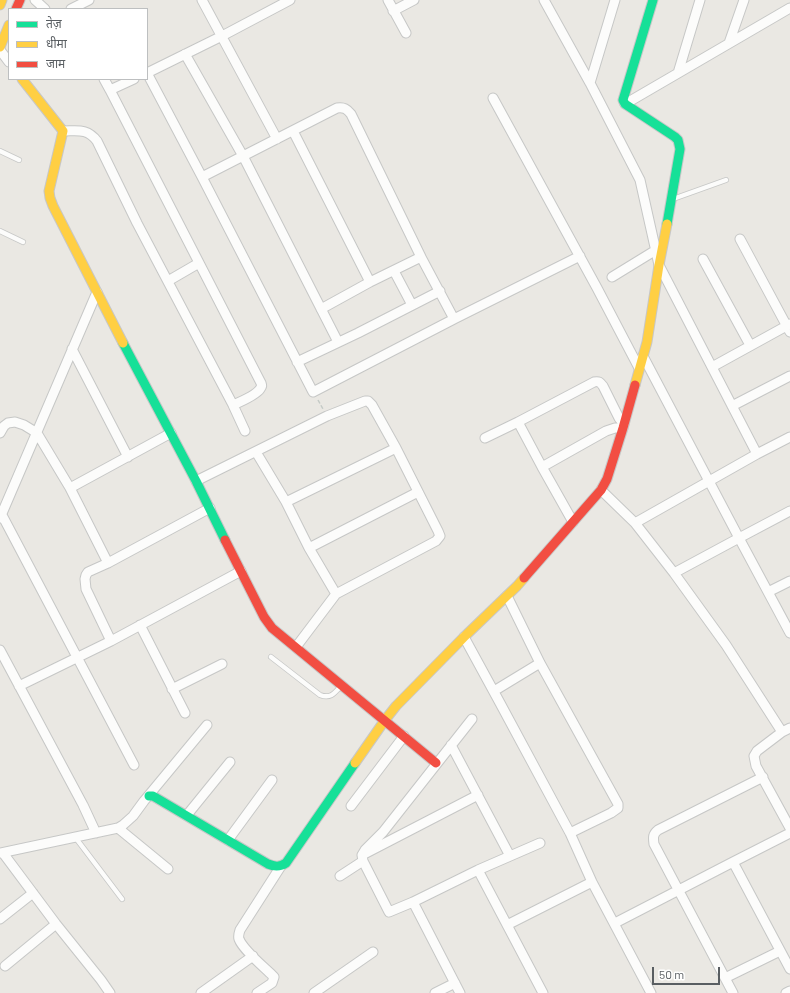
<!DOCTYPE html>
<meta charset="utf-8">
<style>
body{margin:0}
#map{position:relative;width:790px;height:993px;overflow:hidden;background:#eae8e3;font-family:Barlow,"Noto Sans Devanagari",sans-serif}
canvas{display:block}
.legend{position:absolute;left:8px;top:8px;width:140px;height:72px;box-sizing:border-box;background:#fff;border:1px solid #bdbfc0;margin:0;padding:5px 7px;list-style:none;font-size:12px;color:#595e62}
.legend li{display:flex;align-items:center;gap:8px;height:20px}
.legend b{width:20px;border:1px solid #bdbfc0}
.scale{position:absolute;left:652px;top:967px;width:68px;height:18px;box-sizing:border-box;border:2px solid #595e62;border-top:0;padding-left:5px;font-size:12px;line-height:14px;white-space:nowrap;color:#595e62;-webkit-text-stroke:3px #fff;paint-order:stroke}
</style>
<div id="map">
<canvas width="790" height="993"></canvas>
<ul class="legend">
<li><b style="height:5px;background:#16e098"></b>तेज़</li>
<li><b style="height:5px;background:#ffcf43"></b>धीमा</li>
<li><b style="height:5px;background:#f24e42"></b>जाम</li>
</ul>
<div class="scale">50 m</div>
</div>
<script>
const ctx = document.querySelector('canvas').getContext('2d');
ctx.lineJoin = 'round';
function trace(path, color, width, dash) {
  ctx.strokeStyle = color;
  ctx.lineWidth = width;
  ctx.lineCap = dash ? 'butt' : 'round';
  ctx.setLineDash(dash || []);
  ctx.stroke(path);
}
const lane = new Path2D(`
 M0 151 19 160
 M673 199 726 180
 M0 231 23 242
 M271 657 320 695C330 699 334 694 341 686
 M75 837 122 899`);
const street = new Path2D(`
 M35 0 45 9
 M202 0 277 139
 M388 0 406 33
 M544 0 590 83 640 180 659 265 757 454
 M71 9 89 0
 M393 11 414 0
 M729 43 744 0
 M0 50 9 62
 M185 54 243 156 338 342
 M147 73 202 177 313 392 454 319
 M147 73 222 36 290 0
 M678 73 700 0
 M104 79 110 90 134 79
 M590 83 615 0
 M110 90 261 383C262 386 262 386 260 389 256 395 240 402 233 405
 M493 98 597 288 639 368
 M625 104 790 8
 M63 131C78 131 87 128 97 141L137 223 233 405 245 431
 M293 131 370 282
 M202 177 337 108C344 107 347 109 351 114L421 257 454 319 580 256
 M740 239 790 332
 M703 259 750 345
 M394 271 412 305
 M612 277 656 250
 M168 281 199 263
 M321 309 370 282 421 257
 M72 349 128 457
 M643 356 739 538 790 633
 M297 362 358 333 440 291
 M712 367 790 324
 M732 406 790 376
 M0 433 4 426 8 423 15 422 24 425 37 433 70 488 108 563
 M485 438 518 422
 M256 452 286 502 309 548 336 594
 M542 467 606 431 615 428H623
 M196 481 327 416 365 401H368L372 405 396 448 438 531 440 536 436 541 336 594 296 647
 M70 488 171 433
 M601 490 635 523 674 573 726 645 782 732
 M286 502 396 448
 M2 515 134 765
 M0 518 97 292
 M573 522 542 467 518 422 594 382C599 381 600 382 603 386L619 418 624 424
 M635 523 757 454 790 437
 M309 548 418 492
 M674 573 739 538 790 511
 M768 592 790 581
 M507 596 540 663 618 804V808L611 813 570 833
 M140 625 185 713
 M464 637 500 703 570 833 592 882 651 993
 M111 641 86 589 85 579 86 575 88 572 108 563 210 508
 M0 650 83 805 96 833
 M19 686 111 641 241 571
 M172 689 222 664
 M494 691 540 663
 M472 719 383 832 365 850 362 855 363 861 389 912 413 902 478 870 540 843
 M790 728 782 732 757 751 754 756 756 766 790 828
 M451 745 510 856
 M351 806 404 736
 M187 815 230 762
 M118 828 168 869
 M228 840 272 780
 M0 853 118 828 123 825 133 816 144 801 207 725
 M3 853 56 924 101 980 110 993
 M366 853 478 795
 M733 862 790 969
 M478 870 543 993
 M340 876 363 861
 M413 902 460 993
 M0 919 33 893
 M615 923 733 862 790 833
 M507 925 592 882
 M5 966 56 924
 M725 978 780 951
 M201 993 253 956
 M257 993 272 983 274 977 272 975C264 967 243 950 239 939 238 936 239 933 240 930L281 866
 M314 993 373 952
 M435 993 455 983
 M733 993 654 844C653 837 653 834 658 830L763 777
 M786 993 790 991`);
const fast = new Path2D(`
 M653 0 623 100 625 104 675 137 678 140 680 149 667 224
 M123 343 196 481 225 540
 M149 796H153L268 864C275 867 280 867 286 863L355 763`);
const slow = new Path2D(`
 M0 5 2 0
 M0 47 9 25
 M22 79 63 131 49 191 50 198 53 206 123 343
 M635 385 647 342 659 265 667 224
 M355 763 385 720 396 706 464 637 517 586 524 578`);
const jam = new Path2D(`
 M16 9 20 0
 M225 540 264 617 272 628 436 763
 M524 578 601 490 607 479 623 428 635 385`);
trace(lane, '#c6c7c6', 6);
trace(street, '#c6c7c6', 11);
trace(fast, '#c7c7c7', 11);
trace(slow, '#c7c7c7', 11);
trace(jam, '#c7c7c7', 11);
trace(new Path2D(`
 M318 400 323 409`), '#c4cac6', 1.5, [4, 2]);
trace(lane, '#fcfcfb', 4.5);
trace(street, '#fcfcfb', 9);
trace(fast, '#16e098', 9);
trace(slow, '#ffcf43', 9);
trace(jam, '#f24e42', 9);
</script>
